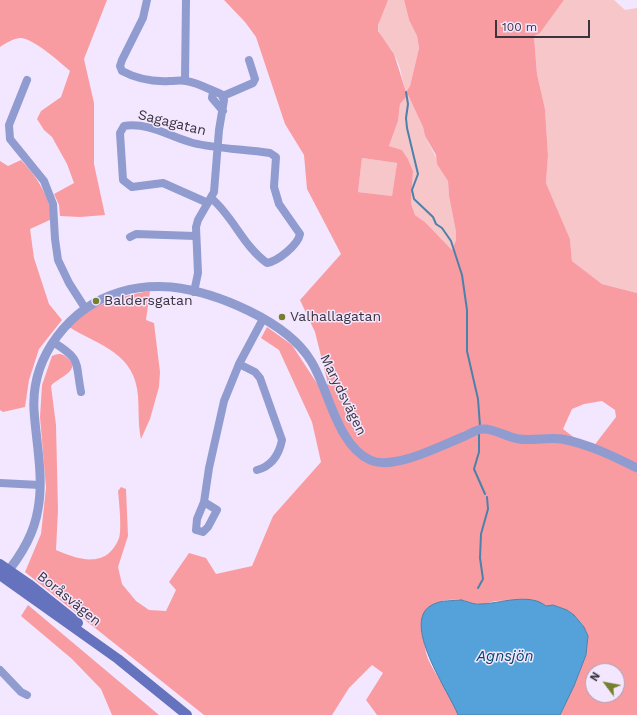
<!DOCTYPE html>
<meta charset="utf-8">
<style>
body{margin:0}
#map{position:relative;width:637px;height:715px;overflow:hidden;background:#f3e7ff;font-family:"Work Sans",sans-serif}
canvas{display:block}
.north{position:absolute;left:585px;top:663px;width:40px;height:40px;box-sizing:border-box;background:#f3e7ff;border:1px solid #a99fb2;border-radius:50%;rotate:302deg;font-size:11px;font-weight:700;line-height:16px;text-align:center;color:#3a343f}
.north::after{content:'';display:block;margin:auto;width:14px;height:18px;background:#74802d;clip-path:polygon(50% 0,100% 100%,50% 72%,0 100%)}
.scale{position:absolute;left:495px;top:20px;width:95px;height:18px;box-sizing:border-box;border:2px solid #3a343f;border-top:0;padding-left:5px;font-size:12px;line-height:14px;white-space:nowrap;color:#3a343f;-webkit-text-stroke:3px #f3e7ff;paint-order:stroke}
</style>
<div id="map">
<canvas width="637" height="715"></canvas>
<div class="north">N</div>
<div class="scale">100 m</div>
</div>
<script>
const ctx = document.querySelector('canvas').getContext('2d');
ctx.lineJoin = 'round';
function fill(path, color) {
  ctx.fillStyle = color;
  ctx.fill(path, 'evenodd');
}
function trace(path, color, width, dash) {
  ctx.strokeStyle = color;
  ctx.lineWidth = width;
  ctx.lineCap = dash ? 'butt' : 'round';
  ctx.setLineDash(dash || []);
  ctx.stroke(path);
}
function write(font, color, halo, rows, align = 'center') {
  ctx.font = font + ' "Work Sans",sans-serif';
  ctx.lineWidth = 3;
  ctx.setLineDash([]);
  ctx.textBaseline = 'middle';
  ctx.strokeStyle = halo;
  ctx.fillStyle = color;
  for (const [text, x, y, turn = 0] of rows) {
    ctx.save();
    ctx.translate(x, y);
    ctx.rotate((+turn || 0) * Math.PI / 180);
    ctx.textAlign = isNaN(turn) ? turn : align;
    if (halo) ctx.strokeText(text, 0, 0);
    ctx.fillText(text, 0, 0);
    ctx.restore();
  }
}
fill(new Path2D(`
 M388 0H404L409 20 417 36 419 48 410 86 406 92C402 80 401 67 395 56 392 49 386 44 382 38 373 27 382 11 388 0Z
 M564 0H614L625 10 637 8V293L602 284 572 261 570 239 546 183 548 155 545 109 537 74 534 35 540 33Z
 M408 95 423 127 425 136 448 181 449 196 456 232V240L452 250 425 222 415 215 411 203 413 171 408 159 402 150 389 146 398 121 400 104Z
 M362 158 397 163 392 196 358 192Z`), '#f7c6c8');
fill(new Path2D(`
 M0 0H107L84 59 94 103V164L105 215 80 217 60 216 59 205 54 194 74 183 67 164 52 137 44 130 37 119 41 111 61 97 70 71C61 63 33 38 20 38 12 39 6 43 0 47Z
 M224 0H388L378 25V31L394 54 406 92 410 86 419 48 417 36 409 20 404 0H564L540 33 534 36 537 74 545 109 548 155 546 183 570 239 572 261 602 284 637 293V715H560L574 686 586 655 588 636 584 627 574 615 567 610 553 605 546 606C530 604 513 600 497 601 491 601 485 605 479 605 473 604 467 601 462 600 433 598 421 607 424 635 424 643 425 651 428 659 437 678 451 695 458 715H377L366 700 383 673 372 665 349 688 332 715H204L25 572 41 534 46 488 40 417 42 385 52 356C57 354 60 353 65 356 86 370 56 378 51 386L56 425 58 510 56 550C79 560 107 569 119 538 122 531 119 500 118 491L121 487 126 489 128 536 118 567 122 584 136 601 149 610 166 611 176 590 169 582 189 553 206 558 216 574 252 566 273 516 321 462 312 422 279 350 261 338 267 327 292 345 320 388 328 384 315 332 300 300 341 254 307 189 304 155 285 124 256 37 245 22ZM408 95 423 127 425 136 436 155 437 164 448 181 449 196 456 232V240L452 250 425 222 415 215 411 203 413 171 408 159 402 150 389 146 398 121 400 104ZM362 158 397 163 392 196 358 192ZM602 401 615 410 616 417 593 447 576 439 563 429 572 409 584 404ZM593 671H617V695H593Z
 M21 160C37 177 49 195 52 219L30 229 34 258 49 304 62 320 39 349 29 380 25 407 3 412 0 410V161L8 166Z
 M150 291 146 320 154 323 160 372 159 387 150 419 141 439C138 425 139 411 138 396 135 353 100 346 69 327 91 304 120 296 150 291Z
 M28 605 159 715H112L101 689 72 659 21 616Z`), '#f99ca1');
const water = new Path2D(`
 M461 600C467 601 474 605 480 604 499 604 529 592 546 606L553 605 567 610 574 615 584 627 588 636 586 655 574 686 560 715H458C451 695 397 619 434 604 442 600 452 601 461 600Z`);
fill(water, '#54a2d9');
trace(water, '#4c81ab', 1);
trace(new Path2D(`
 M406 92 408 104 406 118 407 128 418 174 412 190 414 199 433 217 436 224 442 228 451 241 462 275 467 310V351L478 399 480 426
 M479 433V452L474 469 485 494
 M478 588 483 579 480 558 481 534 488 509 487 497`), '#4c81ab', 2);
trace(new Path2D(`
 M147 0 143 18 122 60 120 66 122 71C137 79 153 82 170 81 176 81 181 80 186 81 199 83 210 90 221 94L224 100 219 130 214 192 198 220 196 227 198 273 194 292
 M27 80 9 125 10 139 44 181 53 204 55 239 58 260 69 283 85 308
 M185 80 186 0
 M213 92 212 98 223 111
 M223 96 253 83 255 79 249 60
 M208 203 163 183 132 187 123 180 120 133 124 126C149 122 170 137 193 143 218 149 244 149 270 153L276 157 274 187 279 204 300 234C298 245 278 261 267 263 243 246 233 216 211 198
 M130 237 136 234 195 236
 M53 342C82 360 75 361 81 392
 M239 364 255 372 260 378 282 440C279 455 272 466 257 470
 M0 483 40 485
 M204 502 217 510 208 527 203 532 196 530 197 519 204 502 209 468 224 401 239 364 263 319
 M0 670 21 692 27 695`), '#909bcf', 8);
trace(new Path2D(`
 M4 576C21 556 34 535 38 509 44 477 36 442 34 410 31 356 70 307 120 292 136 287 155 286 171 287 216 292 287 321 311 361 329 390 337 445 370 460 394 471 442 445 465 436 470 434 477 429 483 429 493 428 509 438 519 439 533 441 548 437 562 439 588 444 613 456 637 468`), '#909bcf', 9);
trace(new Path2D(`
 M0 564 29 584 78 623
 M0 575 118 659 187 715`), '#6572bd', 10);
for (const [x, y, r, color] of [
 [96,301,4,"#74802d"],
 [282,317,4,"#74802d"]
]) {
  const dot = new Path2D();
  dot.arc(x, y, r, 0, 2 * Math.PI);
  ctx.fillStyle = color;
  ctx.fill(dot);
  trace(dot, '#f3e7ff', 1.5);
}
write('14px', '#3a343f', '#f3e7ff', [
 ["Sagagatan",172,123,14],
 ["Marydsvägen",343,395,64],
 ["Boråsvägen",69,599,39]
]);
write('14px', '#3a343f', '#f3e7ff', [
 ["Baldersgatan",104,301],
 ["Valhallagatan",290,317]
], 'left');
write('italic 15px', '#044569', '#f3e7ff', [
 ["Agnsjön",505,657]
]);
</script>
